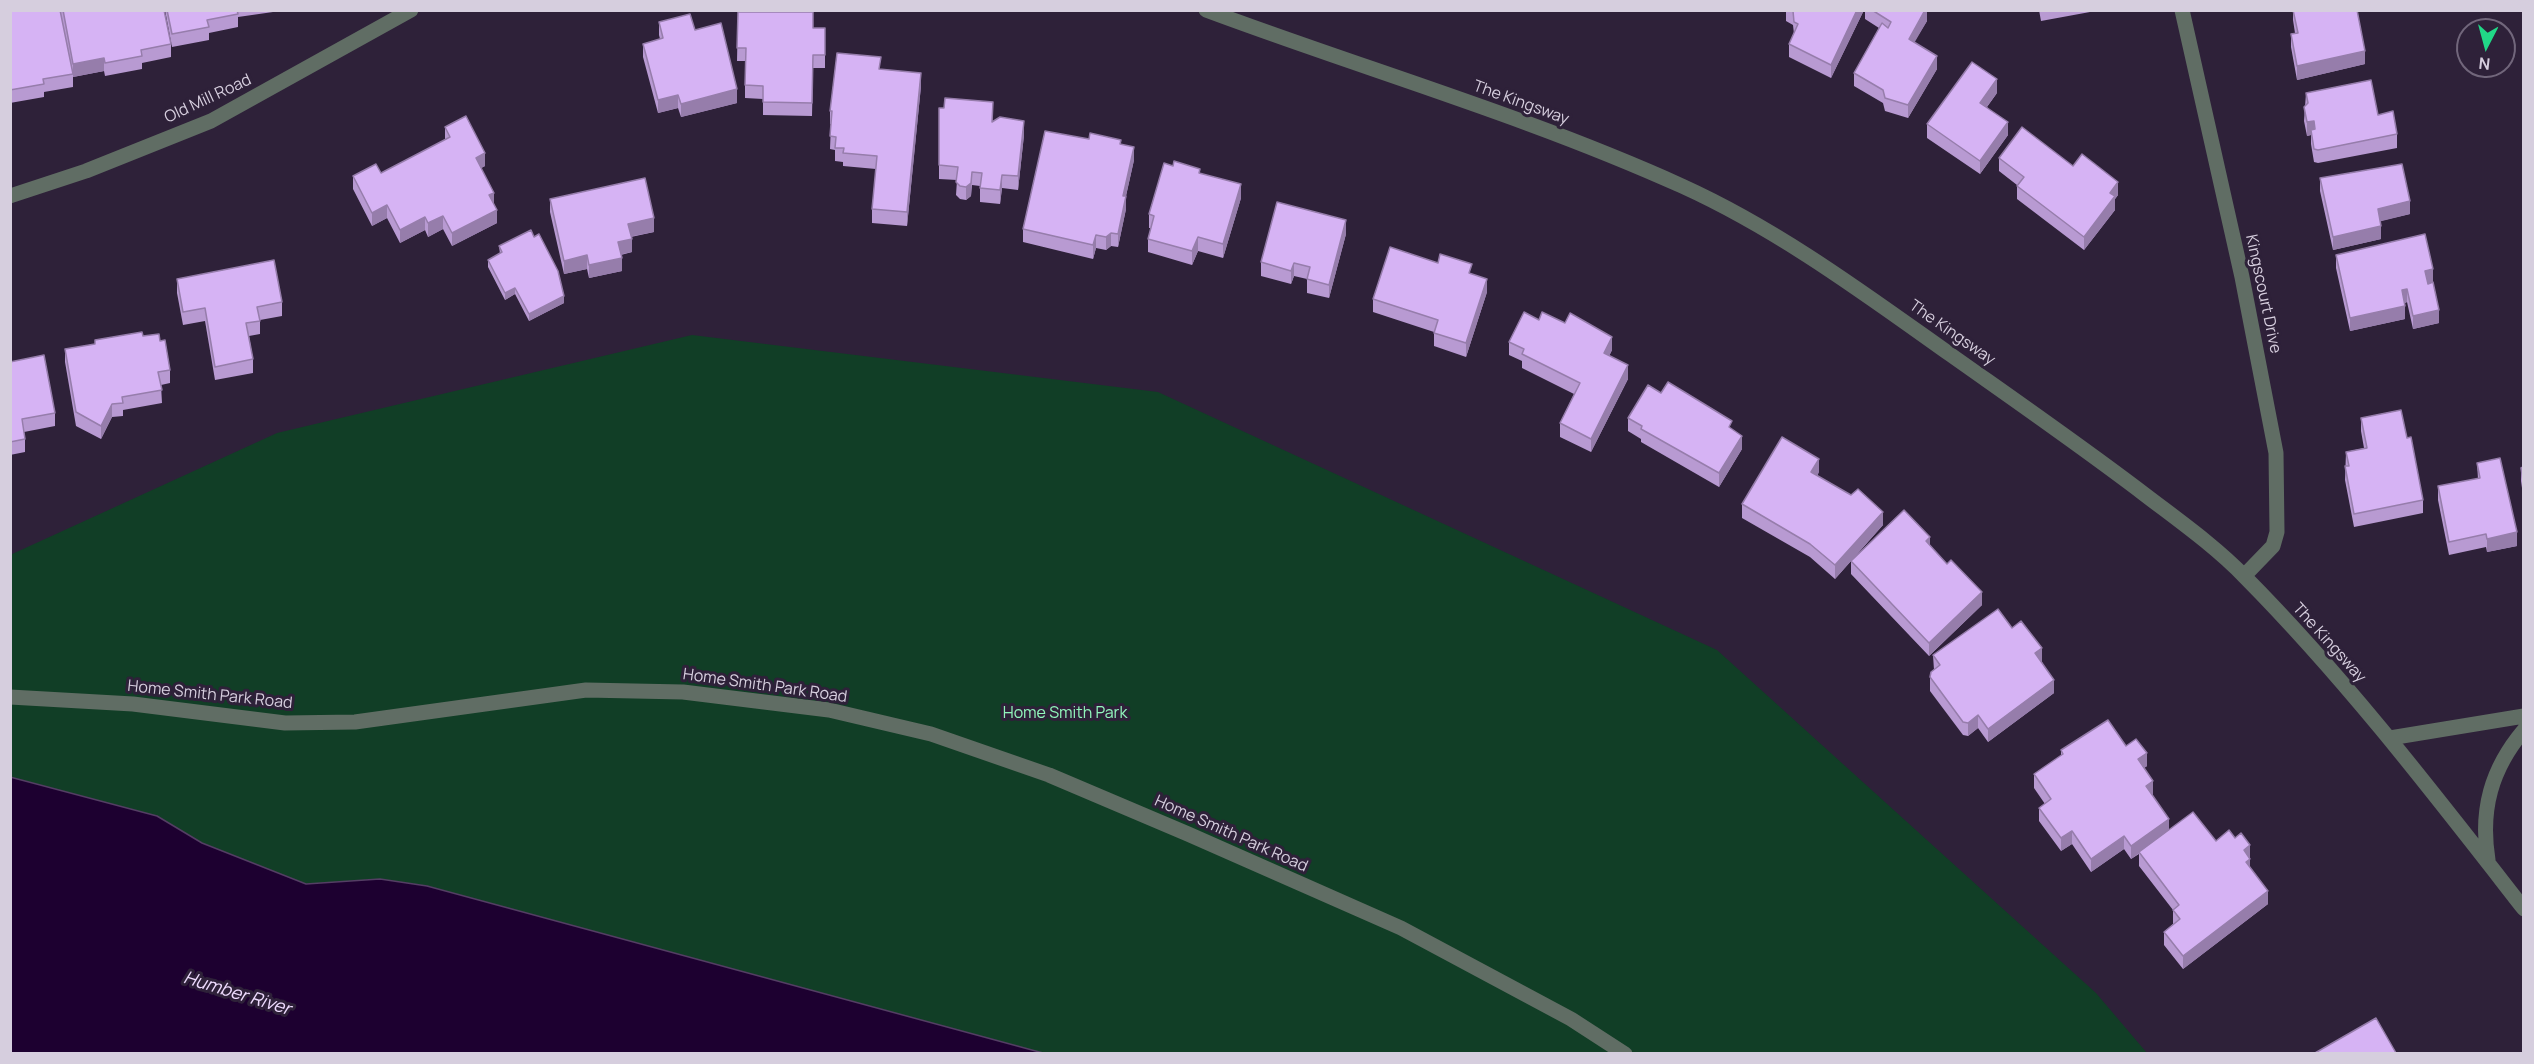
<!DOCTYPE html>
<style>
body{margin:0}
#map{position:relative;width:2534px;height:1064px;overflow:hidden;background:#2e2139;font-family:Manrope,sans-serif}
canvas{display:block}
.frame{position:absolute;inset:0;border:12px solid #d6cede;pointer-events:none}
.north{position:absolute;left:2456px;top:18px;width:60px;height:60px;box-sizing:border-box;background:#2e2139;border:2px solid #71667b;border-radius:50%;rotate:186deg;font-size:16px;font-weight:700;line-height:24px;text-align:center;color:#d6cede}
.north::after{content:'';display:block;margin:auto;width:21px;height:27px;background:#21d887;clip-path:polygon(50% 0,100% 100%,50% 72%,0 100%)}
</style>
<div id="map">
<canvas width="2534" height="1064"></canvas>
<div class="frame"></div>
<div class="north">N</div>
</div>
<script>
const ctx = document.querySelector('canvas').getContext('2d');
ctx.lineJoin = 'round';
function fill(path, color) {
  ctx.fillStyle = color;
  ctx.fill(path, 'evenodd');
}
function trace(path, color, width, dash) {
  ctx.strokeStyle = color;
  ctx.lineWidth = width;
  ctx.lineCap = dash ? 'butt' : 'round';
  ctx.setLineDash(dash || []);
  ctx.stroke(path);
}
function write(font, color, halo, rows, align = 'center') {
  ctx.font = font + ' Manrope,sans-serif';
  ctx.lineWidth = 6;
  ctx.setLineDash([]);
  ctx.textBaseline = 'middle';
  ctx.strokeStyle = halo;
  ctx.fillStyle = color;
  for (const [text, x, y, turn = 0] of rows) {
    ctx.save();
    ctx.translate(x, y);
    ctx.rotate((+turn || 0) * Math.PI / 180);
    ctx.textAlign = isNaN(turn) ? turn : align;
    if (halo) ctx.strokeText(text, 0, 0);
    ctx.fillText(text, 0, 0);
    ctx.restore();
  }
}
fill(new Path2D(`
 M692 335 1158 392 1717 650 2096 993 2147 1053H1043L427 886 380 879 306 884 202 843 157 816 11 777 10 555 277 433Z`), '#113e26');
const water = new Path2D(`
 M10 777 157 816 202 843 306 884 380 879 427 886 1043 1053H11Z`);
fill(water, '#1d0030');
trace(water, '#543e64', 1.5);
trace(new Path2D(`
 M1206 10C1364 69 1527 116 1682 186 1779 230 1865 294 1951 355 2016 401 2081 446 2144 494 2178 520 2215 546 2245 577 2347 680 2435 795 2524 909
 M2182 10 2242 277 2276 453 2277 532 2273 546 2244 576
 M10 196 86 171 211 121 411 10
 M10 697 133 704 285 723 355 722 586 690 683 692 829 710 931 734 1049 775 1188 834 1401 928 1571 1019 1625 1054
 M2390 738 2524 716
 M2488 860C2480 810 2491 769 2524 730`), '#606d64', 15);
fill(new Path2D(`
 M10 10H164L171 44V57L142 63V69L105 76 104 71 73 77V75V87L44 92V97L10 103Z
 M165 10H274L273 12 238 17V27L209 33V40L172 47Z
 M1786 10H1864L1831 78 1789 57V44L1794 34 1793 25 1786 21Z
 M1865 10H1927V21L1914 42 1937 69 1908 118 1885 111 1883 103 1854 86V73L1879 28 1865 19Z
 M2039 10H2090V12L2041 21Z
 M2293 10H2357L2365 64 2297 80 2291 47V34L2295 33 2293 20Z
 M738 12 813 28H825V68H813L812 116 763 115V99L745 98V61H737Z
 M659 22 695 30 737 103 681 117 678 108 658 113 643 57V44L660 39 659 35Z
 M881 69 921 86 907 226 872 223V209L876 169 843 166V162L835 161V150L830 149 831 124H830V111Z
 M1997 93 1987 107 2008 135 1980 174 1927 138V124Z
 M2306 93 2378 115 2397 134V148L2318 163 2314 162 2311 144V135L2307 136 2304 121Z
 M939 108 993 121 1024 135 1018 190 1002 188 1000 204 980 202V186L972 185 971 196 966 200 960 199 956 195 957 180 939 179Z
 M445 127 485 166 481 168 494 204 497 223 452 246 443 229 428 237 425 230 400 243 387 218 372 226 353 189V176L381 173 445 140Z
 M1089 139 1121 144 1134 160 1126 196V209L1118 247 1111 246 1106 250 1096 248 1093 259 1023 242V229Z
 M1999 158 2073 166 2118 195 2115 199V210L2084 250 2017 199V185L1999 171Z
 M1200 173 1241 198 1223 258 1198 251 1192 265 1148 252V239L1151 228H1149V214Z
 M2320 178 2410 214 2380 221 2381 239 2333 250 2320 191Z
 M550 199 654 232 631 237 632 252 621 255 622 271 589 278 587 269 564 274 550 212Z
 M1346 234 1329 298 1307 293V279L1294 276 1291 284 1261 276V262Z
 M499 246 564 303 529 321 515 294 505 300 488 267V260L500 254Z
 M2336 255 2433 282 2428 283 2439 323 2413 329 2407 302 2405 303V319L2350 331 2336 268Z
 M177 279 282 302V316L260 320V334L249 336 253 359V373L215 380 205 321 183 325 177 293Z
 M1487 292 1466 357 1434 346V332L1373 312V299Z
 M1539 320 1612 350 1609 356 1628 379 1591 452 1560 437V423L1574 394 1522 368V361L1509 355V342Z
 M143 336 160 341 170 370V383L161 385 162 403 123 410V416L112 417 101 439 76 426 65 362V349Z
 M10 362 55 413V426L24 432 25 439V452L10 455Z
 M1661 393 1742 449 1719 487 1641 442V439L1628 431V418Z
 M2361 418 2407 438 2423 500V513L2354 527 2345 480 2346 452 2364 448 2361 431Z
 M2477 463 2517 546 2487 552 2486 547 2449 555 2438 500V486L2478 479Z
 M2523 467V495L2521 481V468Z
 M1819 472 1817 476 1851 495 1883 525 1835 579 1810 557 1742 518V504Z
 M1851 561 1982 605 1929 656 1851 574Z
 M2012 628 2042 662 2054 693 1988 742 1978 728 1968 736 1963 735 1930 691V677L1934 670 1933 655Z
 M2126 746 2147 766 2144 768 2153 794 2152 795 2169 829 2216 841 2250 858V868L2268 904 2183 969 2164 945V932L2173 924V910L2139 866V854L2131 859 2124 849 2091 872 2072 844 2061 851 2039 821V808L2045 804 2034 788V774L2061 756V750Z`), '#b89ad2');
fill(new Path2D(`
 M1857 10H1864L1831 78V65Z
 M1925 10H1927V21L1909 52V39Z
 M2365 51V64L2297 80V66Z
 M1937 56V69L1908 118V105Z
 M104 58V71L73 77V64Z
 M921 73V86L907 226V212Z
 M1997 79V93L1980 116V103Z
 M737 89V103L681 117V104Z
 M678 95V108L658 113V100Z
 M1024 121V135L1018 190V176Z
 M2314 121V134L2311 130V135L2307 136V122Z
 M2008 122V135L1980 174V161Z
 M1134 147V160L1123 209V196Z
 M485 153V166L476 171V158Z
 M972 172 971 196 966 200V187Z
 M1002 175V188L1000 204V190Z
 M2118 182V195L2115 199V210L2084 250V237L2110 193Z
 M1241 184V198L1223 258V244Z
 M494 193V206L489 195Z
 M1126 196V209L1118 247V234Z
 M2410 201V214L2378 222V209Z
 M387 205V218L372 226V213Z
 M497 210V223L452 246V233Z
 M443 216V229L428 237V223Z
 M425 217V230L400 243V230Z
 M654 218V232L628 237V224Z
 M1346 220V234L1329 298V285Z
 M2381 226V239L2333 250V237Z
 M1111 233V246L1106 250V237Z
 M1096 235V248L1093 259V245Z
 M1198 237V251L1192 265V251Z
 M632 239V252L618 255V242Z
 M587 255V269L564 274V261Z
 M622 258V271L589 278V265Z
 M1294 263V276L1291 284V271Z
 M2433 269V282L2425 284V271Z
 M1487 279V292L1466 357V343Z
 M515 288V294L505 300V293Z
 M2407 289V302L2402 304V290Z
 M564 296V303L529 321V314Z
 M2405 306V319L2350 331V318Z
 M2439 310V323L2413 329V316Z
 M1612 337V350L1604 367V353Z
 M1628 365V379L1591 452V439Z
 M112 404V417L101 439V426Z
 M1742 436V449L1719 487V473Z
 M1819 459V472L1811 485V472Z
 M1883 512V525L1835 579V565Z
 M2517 532V546L2487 552V539Z
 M1930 537V550L1926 541Z
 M1982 592V605L1929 656V643Z
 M2042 648V662L2035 667V653Z
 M2054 680V693L1988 742V729Z
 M1978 715V728L1968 736V723Z
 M2147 753V766L2138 772V759Z
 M2153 781V794L2146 799V786Z
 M2169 819V832L2131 859V846Z
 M2072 831V844L2061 851V838Z
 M2124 836V849L2091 872V859Z
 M2250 845V858L2244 863V850Z
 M2250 859V872L2246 862Z
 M2268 891V904L2183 969V956Z`), '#967dab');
const building = new Path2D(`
 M10 10H60L73 74 43 79 44 84 10 90Z
 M63 10H164L171 44 141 50 142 56 105 63 104 58 73 64Z
 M167 10H237L238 14 207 20 209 27 172 34Z
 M1791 10H1857L1831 65 1789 44 1798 24 1794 22 1793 11Z
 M1872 10H1925L1909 39 1937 56 1908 105 1885 98 1883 90 1854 73 1882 23 1888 28 1891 22Z
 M2293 10H2357L2365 51 2297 66 2291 34 2298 33Z
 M738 12H813V28H825V55H813L812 103 763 102V86L745 85 746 48H737Z
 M690 14 695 30 721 23 737 89 681 104 678 95 658 100 643 44 663 38 659 22Z
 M837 53 881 57 879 69 921 73 907 212 872 209 877 156 843 153 844 148H835L836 137 830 136 832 111H830Z
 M1972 62 1997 79 1980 103 2008 122 1980 161 1927 124Z
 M2371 80 2378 115 2393 111 2397 134 2318 150 2314 149 2311 130 2315 129 2314 121 2307 122 2304 107 2308 103 2306 93Z
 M945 98 993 102 992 122 1000 117 1024 121 1018 176 1002 175 1000 190 980 188 982 173 972 172 971 183 966 187 960 186 956 182 958 167 939 165V108H944Z
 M466 116 485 153 476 158 494 193 489 195 497 210 452 233 443 216 428 223 425 217 400 230 387 205 372 213 353 176 376 164 381 173 450 137 445 127Z
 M2022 127 2073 166 2082 154 2118 182 2110 193 2115 196 2084 237 2017 186 2024 177 1999 158Z
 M1045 131 1089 139 1090 133 1121 140 1120 144 1134 147 1123 196H1126L1118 234 1111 233 1106 237 1096 235 1093 245 1023 229Z
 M1174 161 1200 169 1199 173 1241 184 1223 244 1198 237 1192 251 1148 239 1154 216 1149 214 1164 163 1173 166Z
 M2402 164 2410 201 2378 209 2381 226 2333 237 2320 178Z
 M645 178 654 218 628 224 632 239 618 242 622 258 589 265 587 255 564 261 550 199Z
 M1277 202 1346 220 1329 285 1307 279 1310 267 1294 263 1291 271 1261 262Z
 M531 230 534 237 539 234 558 271 564 296 529 314 515 288 505 293 488 260 502 252 499 246Z
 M2425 234 2433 269 2425 271 2428 284 2433 282 2439 310 2413 316 2407 289 2402 290 2405 306 2350 318 2336 255Z
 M1390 247 1438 263 1440 254 1472 264 1469 273 1487 279 1466 343 1434 333 1438 320 1373 299Z
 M274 260 282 302 257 307 260 321 246 323 253 359 215 367 205 308 183 312 177 279Z
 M1524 312 1539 320 1542 312 1565 323 1570 313 1612 337 1604 353 1628 365 1591 439 1560 423 1580 383 1522 354 1524 349 1509 342Z
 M142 332 143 336 159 334 160 341 165 340 170 370 158 372 162 390 122 397 123 403 112 404 101 426 76 412 65 349 95 344V340Z
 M44 355 55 413 22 419 25 439 10 442V362Z
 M1668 382 1732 421 1729 427 1742 436 1719 473 1641 429 1642 426 1628 418 1648 385 1661 393Z
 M2401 410 2407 438 2411 437 2423 500 2354 514 2345 466H2349L2346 452 2367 448 2361 418Z
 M1782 437 1819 459 1811 472 1851 495 1858 489 1883 512 1835 565 1810 544 1742 504Z
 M2500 458 2517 532 2487 539 2486 534 2449 542 2438 486 2480 478 2477 463Z
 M2523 467V481L2521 468Z
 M1904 510 1930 537 1926 541 1947 564 1951 560 1982 592 1929 643 1851 561Z
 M1998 609 2012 628 2021 621 2042 648 2035 653 2054 680 1988 729 1978 715 1968 723 1963 722 1930 677 1931 672 1940 665 1933 655Z
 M2108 720 2126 746 2136 739 2147 753 2138 759 2153 781 2146 786 2169 819 2131 846 2124 836 2091 859 2072 831 2061 838 2039 808 2051 799 2034 774 2063 754 2061 750Z
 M2193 812 2216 841 2229 830 2235 838 2241 833 2250 845 2244 850 2250 859 2246 862 2268 891 2183 956 2164 932 2180 919 2173 910 2179 905 2139 852Z
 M2376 1018 2396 1053H2315Z`);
fill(building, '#d6b3f4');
trace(building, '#967dab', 1.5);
write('16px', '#d6cede', '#2e2139', [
 ["Old Mill Road",208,99,-25],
 ["The Kingsway",1521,103,20],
 ["Kingscourt Drive",2263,294,78],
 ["The Kingsway",1952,333,35],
 ["The Kingsway",2329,643,48],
 ["Home Smith Park Road",765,686,8],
 ["Home Smith Park Road",210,695,6],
 ["Home Smith Park Road",1231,834,24]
]);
write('16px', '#91f6bb', '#2e2139', [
 ["Home Smith Park",1065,714]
]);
write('italic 18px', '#eedbfe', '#2e2139', [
 ["Humber River",237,994,17]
]);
</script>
